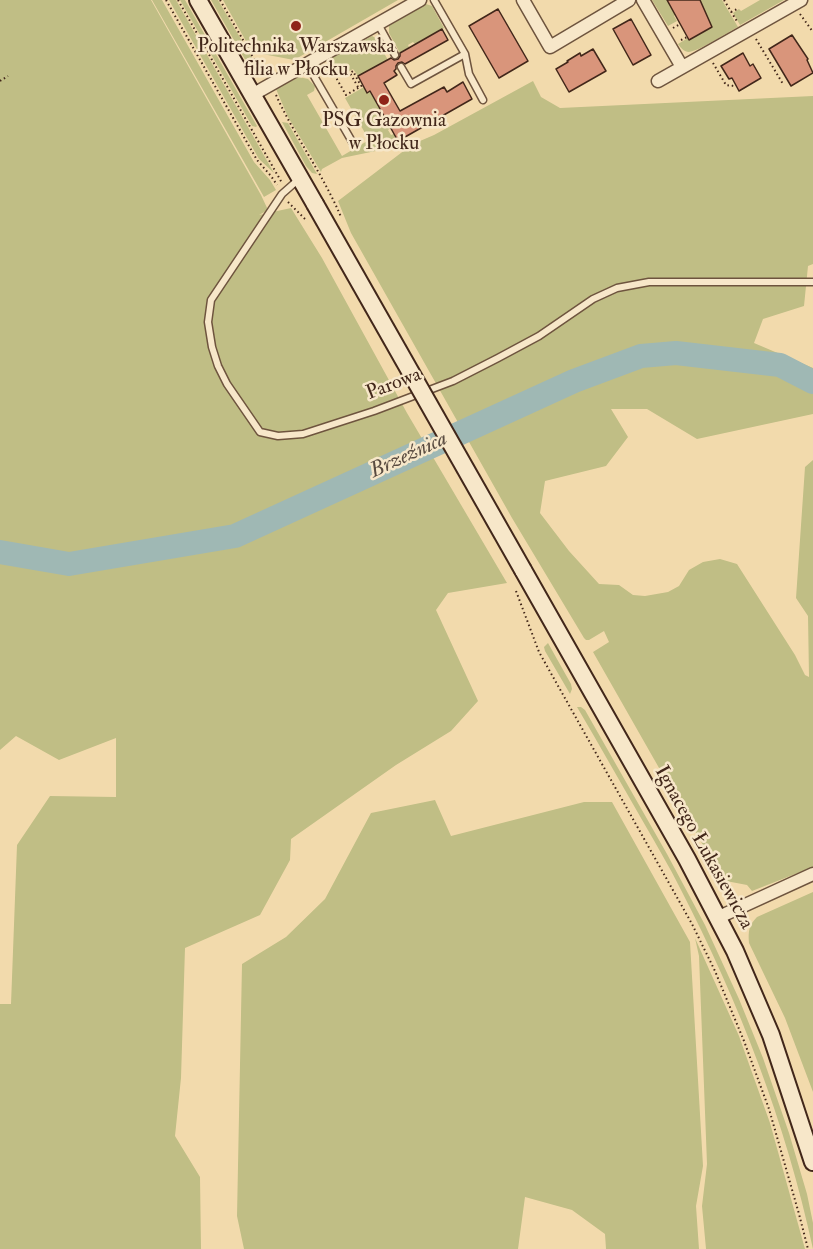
<!DOCTYPE html>
<meta charset="utf-8">
<style>
body{margin:0}
canvas{display:block;background:#f2daac}
</style>
<canvas width="813" height="1249"></canvas>
<script>
const ctx = document.querySelector('canvas').getContext('2d');
ctx.lineJoin = 'round';
function fill(path, color) {
  ctx.fillStyle = color;
  ctx.fill(path, 'evenodd');
}
function trace(path, color, width, dash) {
  ctx.strokeStyle = color;
  ctx.lineWidth = width;
  ctx.lineCap = dash ? 'butt' : 'round';
  ctx.setLineDash(dash || []);
  ctx.stroke(path);
}
function write(font, color, halo, rows, align = 'center') {
  ctx.font = font + ' "IM FELL Double Pica",serif';
  ctx.lineWidth = 5;
  ctx.setLineDash([]);
  ctx.textBaseline = 'middle';
  ctx.strokeStyle = halo;
  ctx.fillStyle = color;
  for (const [text, x, y, turn = 0] of rows) {
    ctx.save();
    ctx.translate(x, y);
    ctx.rotate((+turn || 0) * Math.PI / 180);
    ctx.textAlign = isNaN(turn) ? turn : align;
    if (halo) ctx.strokeText(text, 0, 0);
    ctx.fillText(text, 0, 0);
    ctx.restore();
  }
}
fill(new Path2D(`
 M0 0H151L261 195 268 210 259 215 291 208 322 258 407 413 507 583 448 593 436 610 478 701 451 731 396 765 291 839 290 860 260 915 185 948 181 1078 175 1136 200 1177 201 1249H0V1004H11L17 845 50 796 116 797V738L59 760 16 736 0 750Z
 M152 0H162L254 162 270 180 276 190 264 197Z
 M169 0H176L274 173 259 159Z
 M180 0H185L257 126 256 127 252 126Z
 M211 0H218L262 75 251 70Z
 M223 0H398L294 60 252 52Z
 M652 0H671L668 2 675 15 674 16 677 21 668 26Z
 M697 0H722L738 27C728 32 699 51 689 52 684 52 681 48 678 44L688 38 690 40 712 27 700 1Z
 M760 0H784L740 25 733 13 739 9 741 11Z
 M426 4 432 6 444 28 415 44 413 42 408 45 409 47 400 53 389 33V25Z
 M372 36 379 40 378 43 388 60 358 76 353 69 340 76 330 59Z
 M299 77 308 79 315 86 314 91 307 95 342 156 369 140 345 98 364 87 367 92 370 91 391 128 388 130 391 135 394 134 399 143 409 138 420 141 434 135 533 81 541 97 560 108 813 96V264L808 266 804 306 763 319 754 343 813 368V414L697 439 647 409H611L628 437 606 466 545 481 540 513 569 551 599 584 619 585 633 595 645 596 668 592 679 586 689 570 703 562 720 559 737 564 795 655 805 675 809 677 808 616 796 598 805 467 813 460V867L752 891 747 885 726 881 720 875 593 652 609 642 604 631 589 640H586L584 638 512 518 351 233 338 201 414 143 342 158 322 169 321 172 288 117 276 89Z
 M282 122 288 123 317 174 312 173 306 166Z
 M548 643 571 684 572 689 570 694 545 651 544 647Z
 M577 707H581L585 710 667 854 705 925 739 999 763 1058 789 1133 807 1194 813 1223V1249C786 1123 739 1002 680 888 669 866 657 846 645 825 622 785 600 746 577 707Z
 M435 800 451 836 584 802H612L690 942 703 1166 696 1206 699 1249H606L605 1234 572 1210 525 1197 518 1249H244L237 1216 242 964 286 937 325 899 371 813Z
 M813 892V1092L785 1018 749 943C748 931 749 925 757 917Z
 M695 938 739 1036 770 1123 805 1249H706L702 1206 707 1164 699 956Z`), '#c0be85');
trace(new Path2D(`
 M0 552 69 564 235 536 574 381 641 356 676 353 780 365 813 382`), '#9fb8b4', 24);
const building = new Path2D(`
 M667 0H700L712 27 689 40Z
 M498 9 528 61 499 78 469 26Z
 M631 19 651 55 633 65 613 29Z
 M442 29 448 40 405 64 402 62 398 63 396 66V69L394 71 397 75 384 83 400 111 444 87 447 92 463 82 472 99 398 141 370 91 367 93 358 76 391 58 394 60 398 59 400 56V53Z
 M792 35 808 59 807 60 813 73 791 86 769 49Z
 M593 49 606 71 569 92 556 69 568 62 567 61 580 53 581 56Z
 M743 53 750 66 753 64 761 78 739 91 732 78 729 79 721 66Z`);
fill(building, '#d9957b');
trace(building, '#42271a', 1.5);
const lane = new Path2D(`
 M378 24 395 55
 M465 54 469 74 483 100
 M307 64 354 145
 M401 67 411 84 465 54 434 0
 M299 179 282 194 211 300 208 322 212 347 218 366 227 384 260 432 278 436 303 434 374 411 453 381 498 358 539 336 593 299 617 288 649 282H813`);
const street = new Path2D(`
 M523 0 550 47 629 0
 M643 0 682 67
 M658 81 801 0
 M252 95 420 0
 M719 917 813 874`);
const secondary = new Path2D(`
 M198 0 315 204
 M523 570 687 859 735 951 771 1035 813 1162`);
trace(lane, '#6e543e', 9);
trace(street, '#6e543e', 15);
trace(secondary, '#42271a', 20);
trace(new Path2D(`
 M166 0 257 160 271 176 277 185
 M178 0 282 183
 M220 0 254 59 266 73
 M724 0 738 23
 M731 12 739 8
 M800 14 813 32
 M673 28 680 24
 M756 39 783 84
 M681 40 687 37
 M713 63 726 85 732 86 735 84
 M330 67 346 95 363 85
 M0 81 8 76
 M358 87 350 73 353 71 361 86
 M276 95C295 137 323 174 341 217
 M288 202 305 219
 M516 591 539 652 692 924 715 971 744 1041 769 1109 799 1214 808 1249`), '#42271a', 2, [1.5, 3]);
trace(lane, '#f7e7c9', 6);
trace(street, '#f7e7c9', 12);
trace(secondary, '#f7e7c9', 16);
const secondaryBridge = new Path2D(`
 M315 204 523 570`);
trace(secondaryBridge, '#42271a', 20, []);
trace(secondaryBridge, '#f7e7c9', 16);
for (const [x, y, r, color] of [
 [296,26,6,"#8f2418"],
 [384,100,6,"#8f2418"]
]) {
  const dot = new Path2D();
  dot.arc(x, y, r, 0, 2 * Math.PI);
  ctx.fillStyle = color;
  ctx.fill(dot);
  trace(dot, '#f7e7c9', 2);
}
write('20px', '#42271a', '#f7e7c9', [
 ["Politechnika Warszawska",296,48],
 ["filia w Płocku",296,71],
 ["PSG Gazownia",384,122],
 ["w Płocku",384,145]
]);
write('20px', '#42271a', '#f7e7c9', [
 ["Parowa",394,385,-21],
 ["Ignacego Łukasiewicza",703,848,61]
]);
write('italic 21px', '#594b40', '#f7e7c9', [
 ["Brzeźnica",409,456,-25]
]);
</script>
